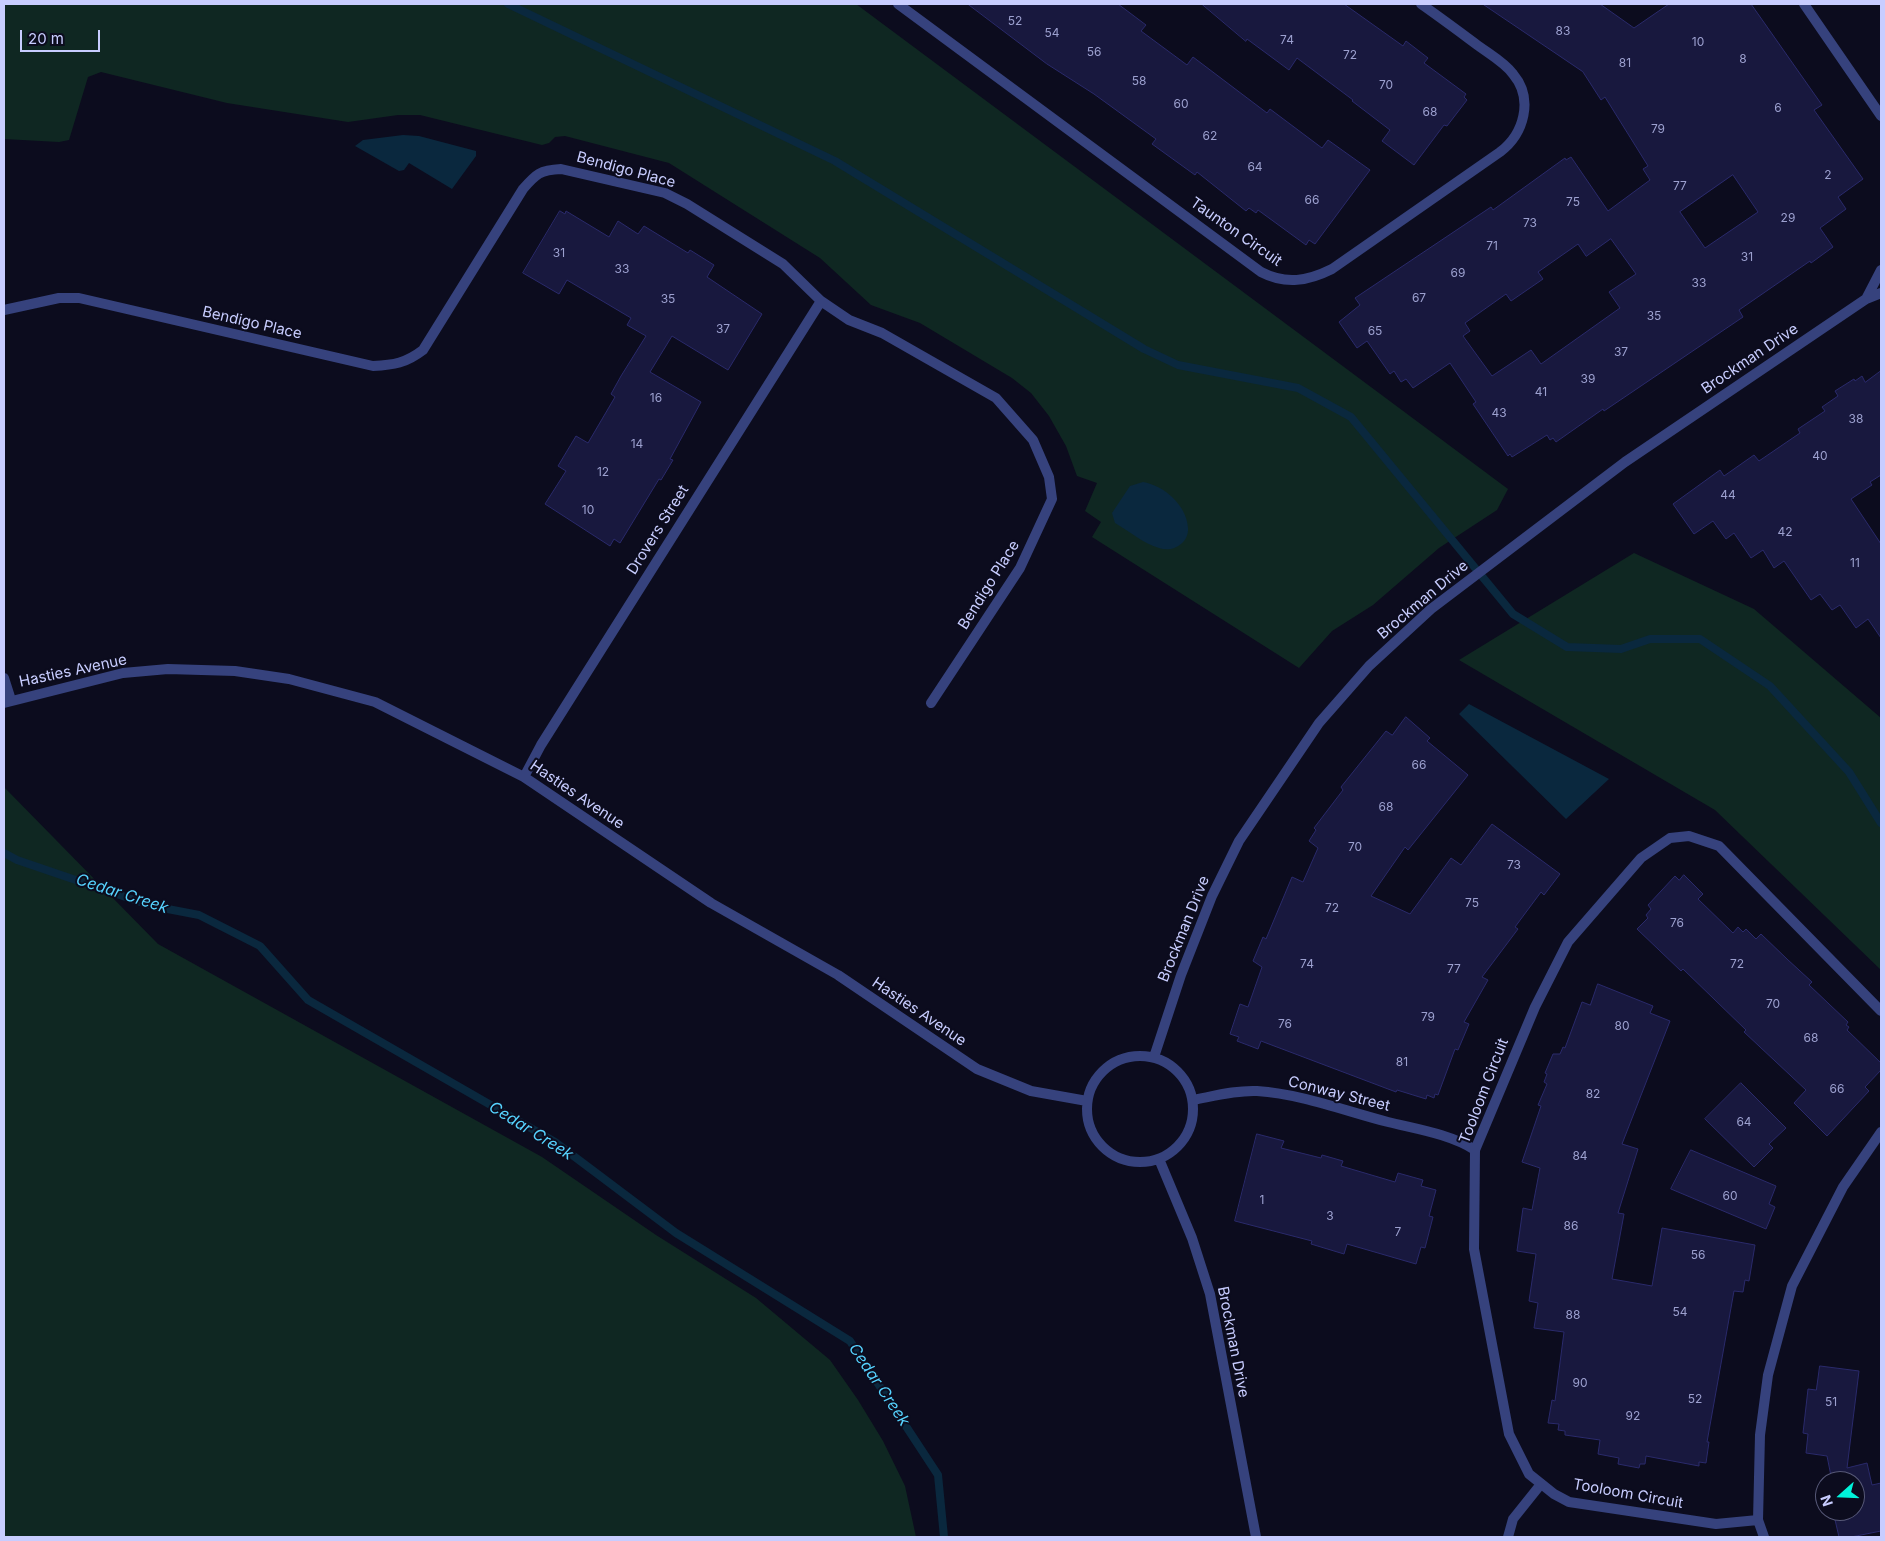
<!DOCTYPE html>
<style>
body{margin:0}
#map{position:relative;width:1885px;height:1541px;overflow:hidden;background:#0c0c1e;font-family:Inter,sans-serif}
canvas{display:block}
.frame{position:absolute;inset:0;border:5px solid #c8cdff;pointer-events:none}
.north{position:absolute;left:1815px;top:1471px;width:50px;height:50px;box-sizing:border-box;background:#0c0c1e;border:1px solid #575978;border-radius:50%;rotate:250deg;font-size:14px;font-weight:700;line-height:20px;text-align:center;color:#c8cdff}
.north::after{content:'';display:block;margin:auto;width:18px;height:22px;background:#00f3da;clip-path:polygon(50% 0,100% 100%,50% 72%,0 100%)}
.scale{position:absolute;left:20px;top:30px;width:80px;height:22px;box-sizing:border-box;border:2px solid #c8cdff;border-top:0;padding-left:6px;font-size:15px;line-height:18px;white-space:nowrap;color:#c8cdff;-webkit-text-stroke:4px #0c0c1e;paint-order:stroke}
</style>
<div id="map">
<canvas width="1885" height="1541"></canvas>
<div class="frame"></div>
<div class="north">N</div>
<div class="scale">20 m</div>
</div>
<script>
const ctx = document.querySelector('canvas').getContext('2d');
ctx.lineJoin = 'round';
function fill(path, color) {
  ctx.fillStyle = color;
  ctx.fill(path, 'evenodd');
}
function trace(path, color, width, dash) {
  ctx.strokeStyle = color;
  ctx.lineWidth = width;
  ctx.lineCap = dash ? 'butt' : 'round';
  ctx.setLineDash(dash || []);
  ctx.stroke(path);
}
function write(font, color, halo, rows, align = 'center') {
  ctx.font = font + ' Inter,sans-serif';
  ctx.lineWidth = 4;
  ctx.setLineDash([]);
  ctx.textBaseline = 'middle';
  ctx.strokeStyle = halo;
  ctx.fillStyle = color;
  for (const [text, x, y, turn = 0] of rows) {
    ctx.save();
    ctx.translate(x, y);
    ctx.rotate((+turn || 0) * Math.PI / 180);
    ctx.textAlign = isNaN(turn) ? turn : align;
    if (halo) ctx.strokeText(text, 0, 0);
    ctx.fillText(text, 0, 0);
    ctx.restore();
  }
}
fill(new Path2D(`
 M4 4H856L1508 489 1497 510 1439 548 1373 605 1332 631 1299 668 1092 537 1101 522 1085 511 1097 483 1077 476 1066 446 1049 416 1031 393 1012 378 920 323 871 305 820 258 669 163 565 136 555 137 549 143 542 145 420 115H398L348 122 227 103 101 72 88 77 69 140 59 142 4 139Z
 M1634 553 1754 609 1881 718V970L1715 810 1459 660Z
 M4 787 158 944 542 1157 656 1235 756 1298 830 1360 858 1400 883 1441 905 1486 916 1537H4Z`), '#0f2722');
fill(new Path2D(`
 M403 135 419 136 476 151V156L452 189 409 163 404 170 399 171 355 146 363 140Z
 M1143 482C1163 485 1187 505 1188 528 1189 543 1173 553 1159 548 1144 544 1129 531 1115 523L1112 513 1130 486Z
 M1469 704 1609 779 1566 819 1459 714Z`), '#0a283e');
trace(new Path2D(`
 M508 4 835 161 1144 349 1178 365 1298 388 1351 417 1513 614 1567 647 1621 649 1650 639H1700L1770 686 1849 772 1881 823
 M4 853 17 860 152 906 199 915 260 946 308 1000 555 1142 676 1233 850 1341 938 1475 944 1537`), '#0a283e', 8);
const building = new Path2D(`
 M968 4H1118L1146 25 1141 31 1187 65 1193 57 1267 113 1270 109 1322 148 1328 140 1370 170 1315 244 1309 240 1306 245 1258 210 1256 213 1249 208 1246 211 1197 172 1195 175 1152 144 1156 139 1094 94 1047 64Z
 M1202 4H1344L1403 46 1406 41 1428 58 1424 63 1466 94 1464 97 1467 100 1447 126 1444 125 1414 165 1382 141 1390 130 1352 101 1353 100 1297 58 1289 70 1247 39 1246 41Z
 M1483 4H1600L1634 28 1669 4H1751L1822 105 1814 110 1863 179 1838 197 1846 209 1820 228 1833 247 1811 263 1810 261 1739 310 1743 317 1604 411 1603 409 1556 442 1553 438 1550 440 1547 435 1512 457 1510 454 1508 456 1473 404 1476 402 1450 363 1413 388 1406 379 1401 382 1394 371 1390 374 1367 341 1357 348 1339 322 1360 305 1355 298 1491 207 1493 210 1565 158 1566 160 1571 157 1608 211 1650 180 1643 169 1648 166 1605 97 1601 100 1583 72ZM1733 175 1758 212 1705 248 1680 212ZM1611 239 1636 274 1609 292 1620 308 1541 364 1531 350 1492 376 1463 336 1470 331 1465 323 1506 294 1511 301 1543 279 1538 272 1578 244 1586 256Z
 M560 211 565 214 566 211 609 237 618 221 638 234 644 226 688 253 690 250 714 265 707 277 762 314 728 370 672 336 650 372 701 402 670 459 673 460 661 480 659 479 620 543 614 539 610 546 545 504 566 471 558 466 576 436 588 443 615 397 611 394 621 376 646 336 627 325 631 318 567 280 559 294 523 273Z
 M1881 371V475L1870 482 1872 485 1851 499 1881 544V638L1868 619 1856 628 1840 605 1832 610 1820 594 1811 600 1784 561 1774 568 1763 550 1751 558 1734 533 1726 539 1713 521 1694 534 1673 504 1720 470 1724 476 1754 455 1759 461 1800 433 1798 429 1825 411 1822 407 1838 396 1835 391 1854 379 1855 381 1862 376 1865 382Z
 M1406 717 1430 738 1427 741 1468 775 1408 850 1405 847 1371 896 1410 914 1451 858 1461 865 1492 824 1560 874 1544 895 1541 892 1515 927 1518 929 1482 977 1488 980 1464 1022 1469 1024 1458 1050 1455 1049 1438 1095 1435 1094 1434 1098 1427 1095 1426 1099 1397 1090 1396 1092 1261 1041 1258 1049 1237 1041 1239 1037 1230 1034 1240 1004 1248 1007 1262 967 1253 961 1263 937 1266 939 1292 877 1303 882 1318 848 1309 841 1316 830 1314 828 1343 790 1341 787 1386 731 1392 735Z
 M1684 875 1703 894 1698 899 1733 933 1738 927 1743 932 1746 929 1756 939 1761 934 1787 959 1812 982 1809 985 1848 1022 1846 1025 1849 1027 1847 1030 1881 1063V1070L1865 1087 1869 1091 1827 1136 1794 1103 1806 1090 1744 1032 1746 1030 1683 969 1681 971 1637 929 1648 918 1646 915 1651 909 1648 905 1675 876 1679 880Z
 M1598 984 1653 1006 1650 1013 1670 1021 1622 1144 1638 1149 1618 1213 1624 1214 1612 1279 1652 1286 1662 1228 1755 1245 1749 1281 1745 1280 1743 1292 1734 1291 1707 1442H1709L1706 1463 1699 1462V1466L1646 1456 1645 1464H1640L1639 1468 1618 1464 1619 1458 1598 1454 1600 1440 1565 1435V1431L1558 1430 1559 1424 1548 1423 1552 1400 1555 1401 1564 1332 1534 1328 1538 1303 1529 1301 1536 1254 1517 1251 1523 1208 1532 1210 1540 1168 1522 1162 1541 1106 1538 1105 1547 1084 1544 1082 1547 1074 1545 1073 1553 1054H1560L1563 1047 1565 1048 1582 1002 1590 1005Z
 M1741 1083 1786 1128 1769 1144 1773 1148 1754 1167 1705 1119Z
 M1257 1134 1284 1141 1281 1148 1321 1158 1322 1155 1343 1161 1341 1166 1395 1182 1398 1173 1423 1180 1421 1186 1436 1190 1429 1216 1433 1217 1425 1248 1421 1247 1416 1264 1347 1244 1344 1254 1311 1244 1312 1241 1235 1221Z
 M1691 1150 1776 1186 1769 1204 1775 1207 1766 1229 1671 1189Z
 M1820 1366 1859 1371 1847 1468 1867 1463 1872 1485 1881 1483V1531L1851 1537H1839L1833 1511H1855V1481H1832L1827 1456 1806 1453 1808 1434 1803 1433 1808 1389 1816 1390Z`);
fill(building, '#18183e');
trace(building, '#2a2a6b', 1);
trace(new Path2D(`
 M1508 1537 1513 1519 1541 1484`), '#36427d', 10);
trace(new Path2D(`
 M898 4 1261 272C1286 285 1308 281 1332 269L1500 152C1524 134 1534 99 1513 74 1505 63 1491 55 1480 47 1461 33 1441 18 1421 4
 M1804 4 1881 116
 M1866 299 1881 270
 M4 310 59 298H79L373 366C394 365 406 363 423 350L523 189C536 174 540 170 561 169L665 193 687 204 783 264 821 301 849 320 882 333 996 398 1033 440 1049 477 1052 499 1020 568 931 703
 M4 678 11 700
 M4 703 123 673 168 669 235 671 289 679 375 702 524 777 711 903 838 975 977 1069 1031 1091 1087 1101
 M524 777 541 745 821 301
 M1087 1109a53 53 0 1 1 106 0a53 53 0 1 1-106 0Z
 M1154 1057 1181 975 1212 896 1239 841 1319 723 1369 666 1431 609 1625 462 1866 299 1881 293
 M1193 1100C1214 1096 1236 1090 1257 1091 1302 1094 1345 1111 1388 1122 1416 1129 1450 1134 1475 1150
 M1159 1159 1192 1238 1210 1294 1256 1537
 M1758 1520 1716 1524 1569 1502 1554 1494 1529 1474 1509 1434 1474 1249 1475 1150 1535 1007 1568 942 1641 858 1670 838 1689 836 1719 846 1881 1011
 M1764 1537 1758 1520 1760 1435 1768 1375 1792 1286 1843 1187 1881 1132`), '#36427d', 10);
write('12px', '#9ca0cf', null, [
 ["52",1015,21],
 ["83",1563,31],
 ["54",1052,33],
 ["74",1287,40],
 ["10",1698,42],
 ["56",1094,52],
 ["72",1350,55],
 ["8",1743,59],
 ["81",1625,63],
 ["58",1139,81],
 ["70",1386,85],
 ["60",1181,104],
 ["6",1778,108],
 ["68",1430,112],
 ["79",1658,129],
 ["62",1210,136],
 ["64",1255,167],
 ["2",1828,175],
 ["77",1680,186],
 ["66",1312,200],
 ["75",1573,202],
 ["29",1788,218],
 ["73",1530,223],
 ["71",1492,246],
 ["31",559,253],
 ["31",1747,257],
 ["33",622,269],
 ["69",1458,273],
 ["33",1699,283],
 ["67",1419,298],
 ["35",668,299],
 ["35",1654,316],
 ["37",723,329],
 ["65",1375,331],
 ["37",1621,352],
 ["39",1588,379],
 ["41",1541,392],
 ["16",656,398],
 ["43",1499,413],
 ["38",1856,419],
 ["14",637,444],
 ["40",1820,456],
 ["12",603,472],
 ["44",1728,495],
 ["10",588,510],
 ["42",1785,532],
 ["11",1855,563],
 ["66",1419,765],
 ["68",1386,807],
 ["70",1355,847],
 ["73",1514,865],
 ["75",1472,903],
 ["72",1332,908],
 ["76",1677,923],
 ["74",1307,964],
 ["72",1737,964],
 ["77",1454,969],
 ["70",1773,1004],
 ["79",1428,1017],
 ["76",1285,1024],
 ["80",1622,1026],
 ["68",1811,1038],
 ["81",1402,1062],
 ["66",1837,1089],
 ["82",1593,1094],
 ["64",1744,1122],
 ["84",1580,1156],
 ["60",1730,1196],
 ["1",1262,1200],
 ["3",1330,1216],
 ["86",1571,1226],
 ["7",1398,1232],
 ["56",1698,1255],
 ["54",1680,1312],
 ["88",1573,1315],
 ["90",1580,1383],
 ["52",1695,1399],
 ["51",1831,1402],
 ["92",1633,1416]
]);
write('15px', '#c8cdff', '#0c0c1e', [
 ["Bendigo Place",626,170,15],
 ["Taunton Circuit",1236,232,35],
 ["Bendigo Place",252,323,13],
 ["Brockman Drive",1750,359,-34],
 ["Drovers Street",658,530,-58],
 ["Bendigo Place",989,585,-58],
 ["Brockman Drive",1423,600,-40],
 ["Hasties Avenue",73,671,-12],
 ["Hasties Avenue",577,795,34],
 ["Brockman Drive",1184,929,-68],
 ["Hasties Avenue",919,1012,34],
 ["Tooloom Circuit",1484,1091,-69],
 ["Conway Street",1339,1094,14],
 ["Brockman Drive",1233,1342,79],
 ["Tooloom Circuit",1628,1494,10]
]);
write('italic 16px', '#56d3ff', '#0c0c1e', [
 ["Cedar Creek",122,894,18],
 ["Cedar Creek",531,1131,32],
 ["Cedar Creek",879,1385,56]
]);
</script>
